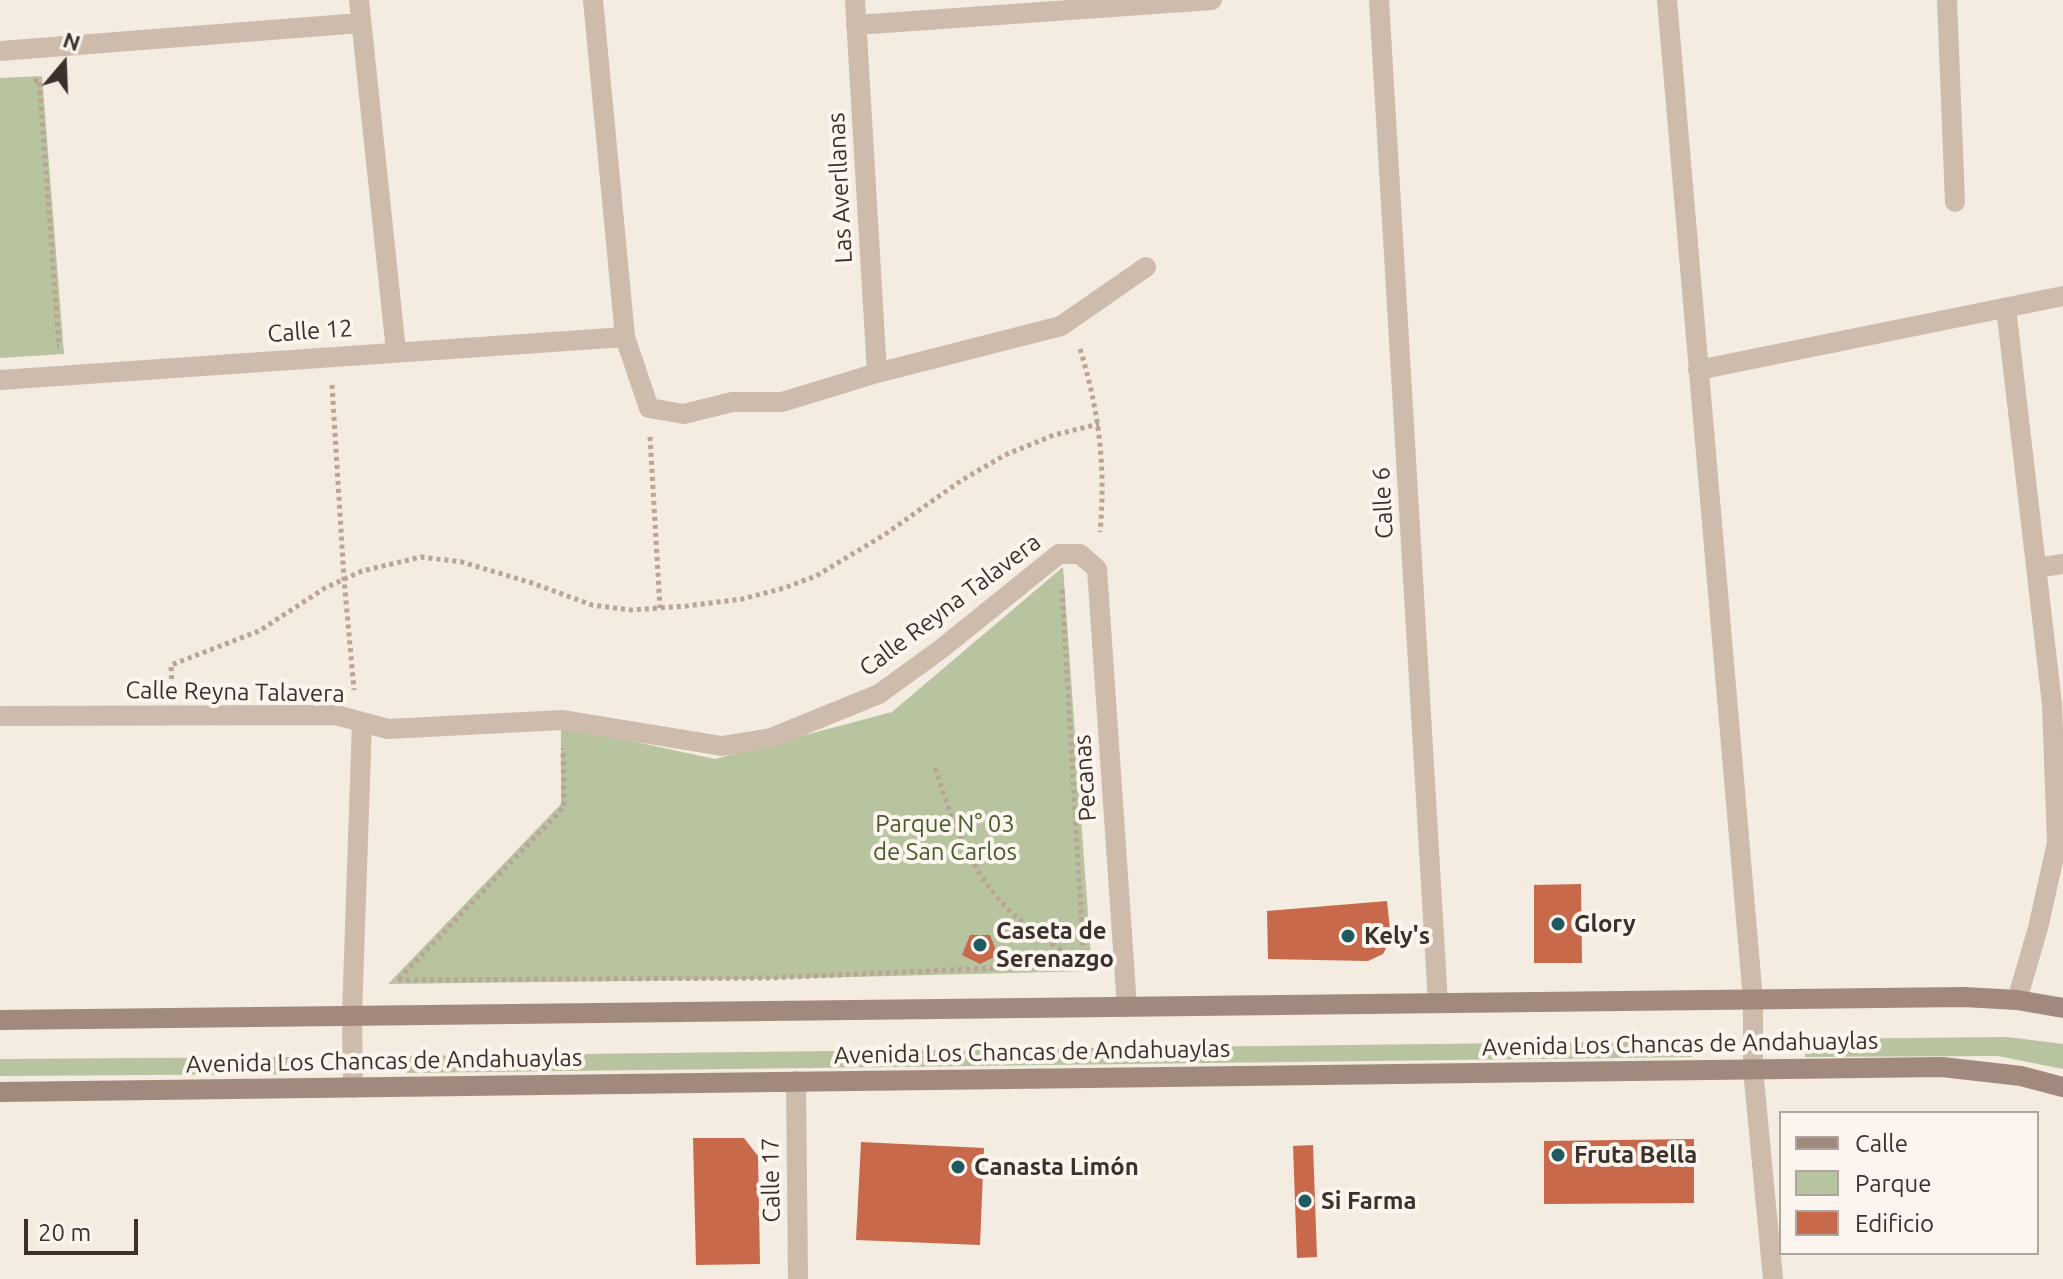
<!DOCTYPE html>
<meta charset="utf-8">
<style>
body{margin:0}
#map{position:relative;width:2063px;height:1279px;overflow:hidden;background:#f4ebe1;font-family:Ubuntu,sans-serif}
canvas{display:block}
.legend{position:absolute;left:1779px;top:1111px;width:260px;height:144px;box-sizing:border-box;background:#fbf5ee;border:2px solid #aea6a0;margin:0;padding:10px 14px;list-style:none;font-size:24px;color:#3b302b}
.legend li{display:flex;align-items:center;gap:16px;height:40px}
.legend b{width:40px;border:2px solid #aea6a0}
.north{position:absolute;left:24px;top:24px;width:80px;height:80px;-webkit-text-stroke:6px #fbf5ee;paint-order:stroke;rotate:19deg;font-size:22px;font-weight:700;line-height:32px;text-align:center;color:#3b302b}
.north::after{content:'';display:block;margin:auto;width:28px;height:36px;background:#3b302b;clip-path:polygon(50% 0,100% 100%,50% 72%,0 100%)}
.scale{position:absolute;left:24px;top:1219px;width:114px;height:36px;box-sizing:border-box;border:4px solid #3b302b;border-top:0;padding-left:10px;font-size:24px;line-height:28px;white-space:nowrap;color:#3b302b;-webkit-text-stroke:6px #fbf5ee;paint-order:stroke}
</style>
<div id="map">
<canvas width="2063" height="1279"></canvas>
<ul class="legend">
<li><b style="height:10px;background:#a18a7d"></b>Calle</li>
<li><b style="height:22px;background:#b8c4a0"></b>Parque</li>
<li><b style="height:22px;background:#c8694b"></b>Edificio</li>
</ul>
<div class="north">N</div>
<div class="scale">20 m</div>
</div>
<script>
const ctx = document.querySelector('canvas').getContext('2d');
ctx.lineJoin = 'round';
function fill(path, color) {
  ctx.fillStyle = color;
  ctx.fill(path, 'evenodd');
}
function trace(path, color, width, dash) {
  ctx.strokeStyle = color;
  ctx.lineWidth = width;
  ctx.lineCap = dash ? 'butt' : 'round';
  ctx.setLineDash(dash || []);
  ctx.stroke(path);
}
function write(font, color, halo, rows, align = 'center') {
  ctx.font = font + ' Ubuntu,sans-serif';
  ctx.lineWidth = 8;
  ctx.setLineDash([]);
  ctx.textBaseline = 'middle';
  ctx.strokeStyle = halo;
  ctx.fillStyle = color;
  for (const [text, x, y, turn = 0] of rows) {
    ctx.save();
    ctx.translate(x, y);
    ctx.rotate((+turn || 0) * Math.PI / 180);
    ctx.textAlign = isNaN(turn) ? turn : align;
    if (halo) ctx.strokeText(text, 0, 0);
    ctx.fillText(text, 0, 0);
    ctx.restore();
  }
}
fill(new Path2D(`
 M42 76 64 354 0 358V78Z
 M1063 567 1092 971 770 979 388 984 561 804V726L715 759 892 712Z
 M2007 1037 2063 1044V1069L1998 1056 1805 1057V1039Z
 M1691 1041 1692 1057 407 1073 406 1056Z
 M300 1057 301 1074 0 1076V1059Z`), '#b8c4a0');
fill(new Path2D(`
 M1581 884 1582 963H1534V885Z
 M1387 901 1391 939 1383 954 1368 961 1268 959 1267 911Z
 M970 935H990L998 955 980 964 962 955Z
 M693 1138H744L758 1156 760 1264 696 1265Z
 M1694 1139V1203L1544 1204V1141Z
 M861 1142 984 1148 980 1245 856 1240Z
 M1313 1145 1317 1257 1297 1258 1293 1146Z`), '#c8694b');
trace(new Path2D(`
 M34 81 39 80 59 346H57
 M1080 349C1099 410 1106 468 1100 532
 M332 385 344 579 354 690
 M650 437 660 608
 M1062 590 1084 964
 M172 687 171 665 259 631 325 588 362 571 421 557 462 562 532 583 592 605 631 610 687 606 742 599 784 588 816 576 884 535 962 480 1005 455 1054 435 1099 424
 M935 768C951 818 970 872 1008 909 1030 931 1057 947 1083 964
 M399 979 564 807 563 748
 M398 980 770 978 1084 964`), '#b9a596', 5, [4, 4]);
trace(new Path2D(`
 M359 0 396 351
 M593 0 625 337 649 408 684 414 732 402H782L877 373 1061 326 1146 267
 M855 0 877 373
 M1379 0 1438 1003
 M1667 0 1753 1000V1069L1773 1279
 M1947 0 1955 202
 M856 25 1212 0
 M0 51 361 23
 M2006 308 2052 704 2057 843 2038 928 2017 1000
 M1698 370 2063 296
 M0 380 625 337
 M2036 568 2063 564
 M0 716 336 715 388 729 563 720 722 746 771 738 879 694 941 649 1059 554H1080L1097 569 1127 1007
 M796 1081 798 1279
 M353 1088 352 1015 362 722`), '#cdbbac', 20);
trace(new Path2D(`
 M0 1020 1964 997 2017 1000 2063 1008
 M0 1092 1942 1067 2021 1076 2063 1087`), '#a18a7d', 20);
for (const [x, y, r, color] of [
 [1558,924,8,"#1f5a5e"],
 [1348,936,8,"#1f5a5e"],
 [980,945,8,"#1f5a5e"],
 [1558,1155,8,"#1f5a5e"],
 [958,1167,8,"#1f5a5e"],
 [1305,1201,8,"#1f5a5e"]
]) {
  const dot = new Path2D();
  dot.arc(x, y, r, 0, 2 * Math.PI);
  ctx.fillStyle = color;
  ctx.fill(dot);
  trace(dot, '#fbf5ee', 3);
}
write('24px', '#3b302b', '#fbf5ee', [
 ["Las Averllanas",840,188,-93],
 ["Calle 12",310,331,-4],
 ["Calle 6",1383,503,-93],
 ["Calle Reyna Talavera",950,605,-37],
 ["Calle Reyna Talavera",235,692,1],
 ["Pecanas",1085,778,-94],
 ["Avenida Los Chancas de Andahuaylas",1680,1044,-1],
 ["Avenida Los Chancas de Andahuaylas",1032,1052,-1],
 ["Avenida Los Chancas de Andahuaylas",384,1061,-1],
 ["Calle 17",771,1180,-91]
]);
write('24px', '#4a5a2e', '#fbf5ee', [
 ["Parque N° 03",945,824],
 ["de San Carlos",945,852]
]);
write('bold 24px', '#3b302b', '#fbf5ee', [
 ["Glory",1574,924],
 ["Caseta de",996,931],
 ["Serenazgo",996,959],
 ["Kely's",1364,936],
 ["Fruta Bella",1574,1155],
 ["Canasta Limón",974,1167],
 ["Si Farma",1321,1201]
], 'left');
</script>
